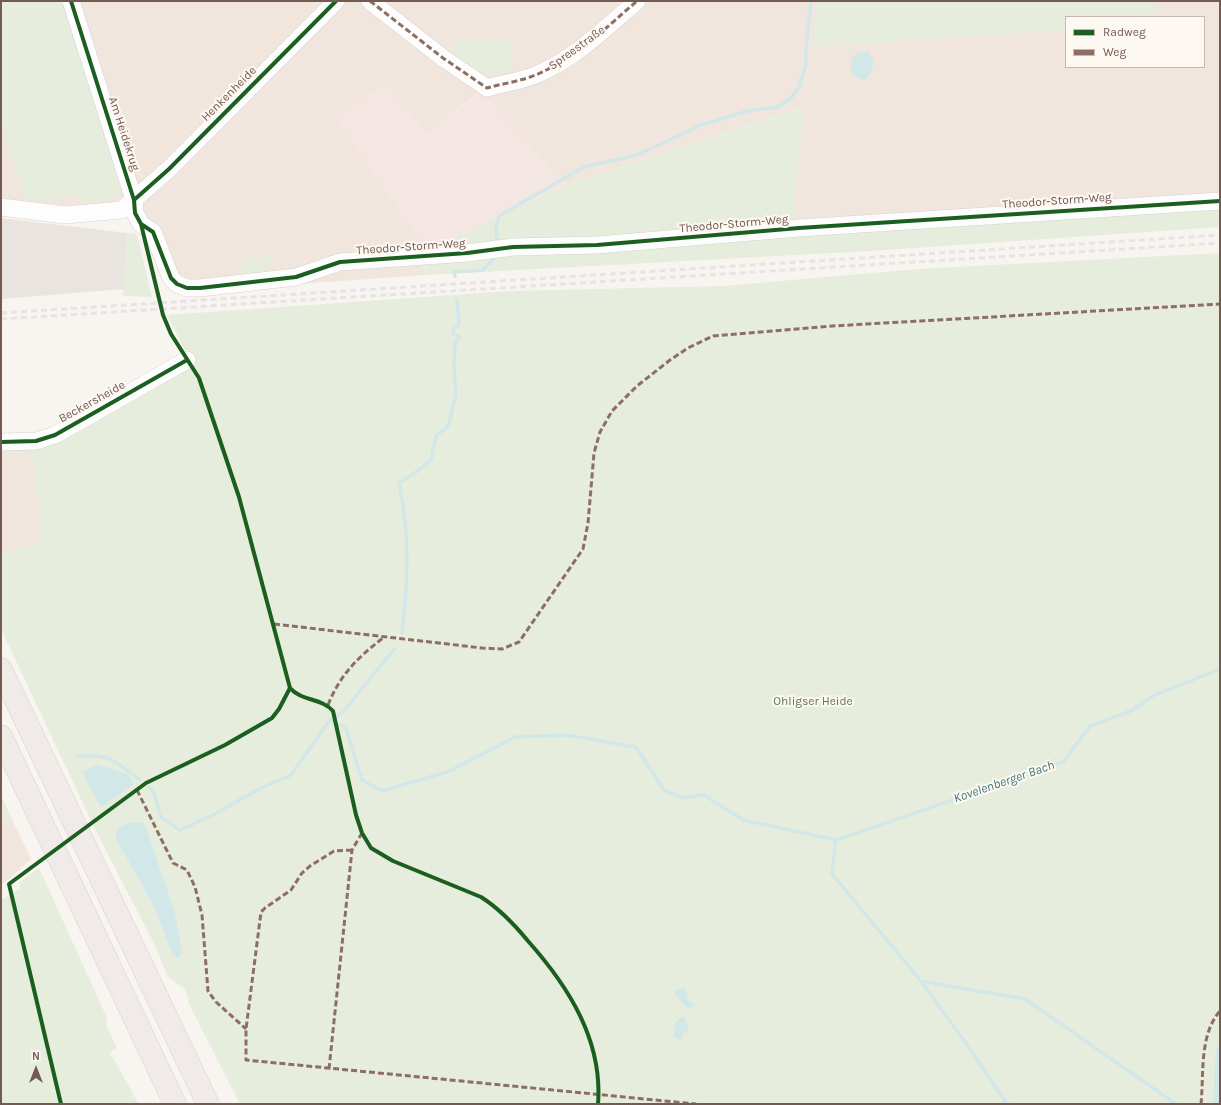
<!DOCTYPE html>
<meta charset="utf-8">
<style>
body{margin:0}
#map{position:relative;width:1221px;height:1105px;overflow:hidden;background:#f8f4f0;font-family:Karla,sans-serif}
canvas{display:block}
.frame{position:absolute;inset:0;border:2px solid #745a51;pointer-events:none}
.legend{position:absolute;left:1065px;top:16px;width:140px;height:52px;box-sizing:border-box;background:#fdf8f2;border:1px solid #c6b9b2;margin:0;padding:5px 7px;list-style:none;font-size:12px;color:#745a51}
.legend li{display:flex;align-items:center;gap:8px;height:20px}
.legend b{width:20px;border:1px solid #c6b9b2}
.north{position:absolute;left:16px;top:1049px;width:40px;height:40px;-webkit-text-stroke:3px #fdf8f2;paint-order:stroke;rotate:0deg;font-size:11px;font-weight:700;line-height:16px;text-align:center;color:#745a51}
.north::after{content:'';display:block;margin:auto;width:14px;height:18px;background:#745a51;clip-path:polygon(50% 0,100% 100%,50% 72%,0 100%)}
</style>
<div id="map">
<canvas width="1221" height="1105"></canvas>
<div class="frame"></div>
<ul class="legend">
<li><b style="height:5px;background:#1b5e20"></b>Radweg</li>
<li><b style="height:5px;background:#8d6e63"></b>Weg</li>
</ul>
<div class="north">N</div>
</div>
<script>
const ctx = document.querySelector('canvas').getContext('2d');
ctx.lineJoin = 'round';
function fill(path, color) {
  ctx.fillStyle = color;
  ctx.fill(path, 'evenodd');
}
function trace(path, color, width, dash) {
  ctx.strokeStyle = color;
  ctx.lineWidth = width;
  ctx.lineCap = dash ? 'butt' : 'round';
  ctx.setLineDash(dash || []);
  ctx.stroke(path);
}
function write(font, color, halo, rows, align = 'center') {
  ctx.font = font + ' Karla,sans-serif';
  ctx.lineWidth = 4;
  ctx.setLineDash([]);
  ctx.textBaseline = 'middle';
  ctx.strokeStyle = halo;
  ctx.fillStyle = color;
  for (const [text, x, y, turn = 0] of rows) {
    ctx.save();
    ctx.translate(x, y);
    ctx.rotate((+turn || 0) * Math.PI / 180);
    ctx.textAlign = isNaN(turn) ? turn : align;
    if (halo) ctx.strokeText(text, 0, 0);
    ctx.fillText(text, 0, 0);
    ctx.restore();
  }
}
fill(new Path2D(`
 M1 1H1220V194L792 221 803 107 566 185 480 91 429 134 425 275 174 293 135 190 113 203 80 207 1 199ZM1066 17H1204V67H1066Z
 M1 449 34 450 40 543 1 553Z
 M12 819 31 859 8 880 1 884V822Z`), '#f0e6de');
fill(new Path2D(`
 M384 83 429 134 481 91 566 185 426 250 336 119Z`), '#f4e6e2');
fill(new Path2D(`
 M1 218 127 233 124 289 1 299Z`), '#eae4e0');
fill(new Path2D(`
 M1 1H64L124 192 101 201H82L81 193 57 200 26 199 1 123Z
 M818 1H1153V17H1066V30L812 47Z
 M453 38 512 39 511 73 475 72 453 59Z
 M804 107 792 221 1220 208V227L871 251 425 275 426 250 566 185Z
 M127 233 137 234 152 297 123 296Z
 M271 251 274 263 263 265 264 276 242 278 235 271 254 256 258 261Z
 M1220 253V1104H240L188 1002 189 1000 184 988 168 977 155 946 95 829 1 629V553L40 543 35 471 28 453 193 360 185 350 167 315 510 291 723 286 918 269ZM116 839 182 952 172 954 153 905Z
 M1 796 12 819 1 822Z
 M39 868 107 1018 106 1025 117 1048 110 1053 139 1104H1V900L20 889V882Z`), '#e7eddc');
fill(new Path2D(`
 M859 52H868L873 58C873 68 873 74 864 80L856 77 851 72V59Z
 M97 765 128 774 134 784 101 807 82 772Z
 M132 822 142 823 146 828 175 913 182 952 178 958 172 954 153 905 116 839 115 834 119 827Z
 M686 988 688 1000 692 1003 693 1007 688 1008 681 1002 675 993 676 990Z
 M681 1017 685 1018 689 1029 684 1033 681 1040 673 1037 675 1028 674 1024Z
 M1220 1045V1104H1213L1216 1049Z`), '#d2e7e7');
trace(new Path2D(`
 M497 243 496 228 499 216 584 167 637 155 701 125 747 111 777 107 791 98 799 87 806 64V47L811 1
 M455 276 454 272 483 270 496 256
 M402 633C408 582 410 534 399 483L419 470 431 460 436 436 448 426 456 395 454 367 455 343 459 337 453 334V329L459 325 457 299
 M330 720 346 728 362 780 382 791 450 771 515 737 566 735 636 747 665 791 683 798 704 795 743 820 836 840 832 874 921 981 970 1049 1007 1104
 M78 756C109 753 117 762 140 780
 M149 787 154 793 161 817 180 830 213 815 261 788 291 775 330 720 343 712 395 648
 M836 840 1063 762 1090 726 1131 711 1153 696 1220 669
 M921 981 1025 999 1176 1104`), '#d2e7e7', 3.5);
const minor = new Path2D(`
 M71 1 134 200 135 213 141 224 153 232 171 278 177 284 187 288H200L296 277 340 262 467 253 513 247 597 245 799 228 1220 201
 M370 1 443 58 487 88C504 83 524 81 540 73 576 57 607 27 637 1
 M1 207 65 215 122 210 169 169 336 1
 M1 442 36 441 55 435 187 360`);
const highway = new Path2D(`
 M1 669 208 1104
 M1 736 175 1104`);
trace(minor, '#d7d1cd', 18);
trace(highway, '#d9d0cd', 23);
trace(minor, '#fefdfd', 17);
trace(highway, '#f0eae8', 22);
trace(new Path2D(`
 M1 313 1220 235
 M1 319 1220 243`), '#e5e4e6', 3, [6, 4]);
trace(new Path2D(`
 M370 1 443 58 487 88C504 83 524 81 540 73 576 57 607 27 637 1
 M274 624 482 648 502 649 519 642 583 549 588 523 594 453 600 432 612 411 637 386 670 360 688 348 713 336 832 326 1220 304
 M328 705C340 675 357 658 383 638
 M137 790 173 863 187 870 195 887 202 915 208 991 216 1002 246 1029
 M352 850 334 851 310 866 302 873 291 890 265 908 261 912 246 1029V1060L696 1104
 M329 1069 352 850 362 833
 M1201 1104C1204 1074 1199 1035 1220 1011`), '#8d6e63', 3, [6, 3]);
trace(new Path2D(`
 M71 1 134 200 135 213 141 224 153 232 171 278 177 284 187 288H200L296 277 340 262 467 253 513 247 597 245 799 228 1220 201
 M134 200 169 169 336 1
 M141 224 163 315 171 334 199 378 239 497 290 688C301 701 322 698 333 711L356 815 362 833 371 848 393 861 481 897C500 909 514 924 528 941 568 986 603 1040 598 1104
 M1 442 36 441 55 435 187 360
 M61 1104 9 884 146 783 225 745 272 718 279 709 290 688`), '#1b5e20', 4);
write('12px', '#745a51', '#fdf8f2', [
 ["Spreestraße",577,48,-36],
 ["Henkenheide",229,94,-45],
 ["Am Heidekrug",124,134,72],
 ["Theodor-Storm-Weg",1057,201,-4],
 ["Theodor-Storm-Weg",734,224,-5],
 ["Theodor-Storm-Weg",411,247,-4],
 ["Beckersheide",92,402,-29]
]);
write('12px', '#5b784a', '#fdf8f2', [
 ["Ohligser Heide",813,702]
]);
write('italic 13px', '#49797e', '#fdf8f2', [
 ["Kovelenberger Bach",1004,782,-19]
]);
</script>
